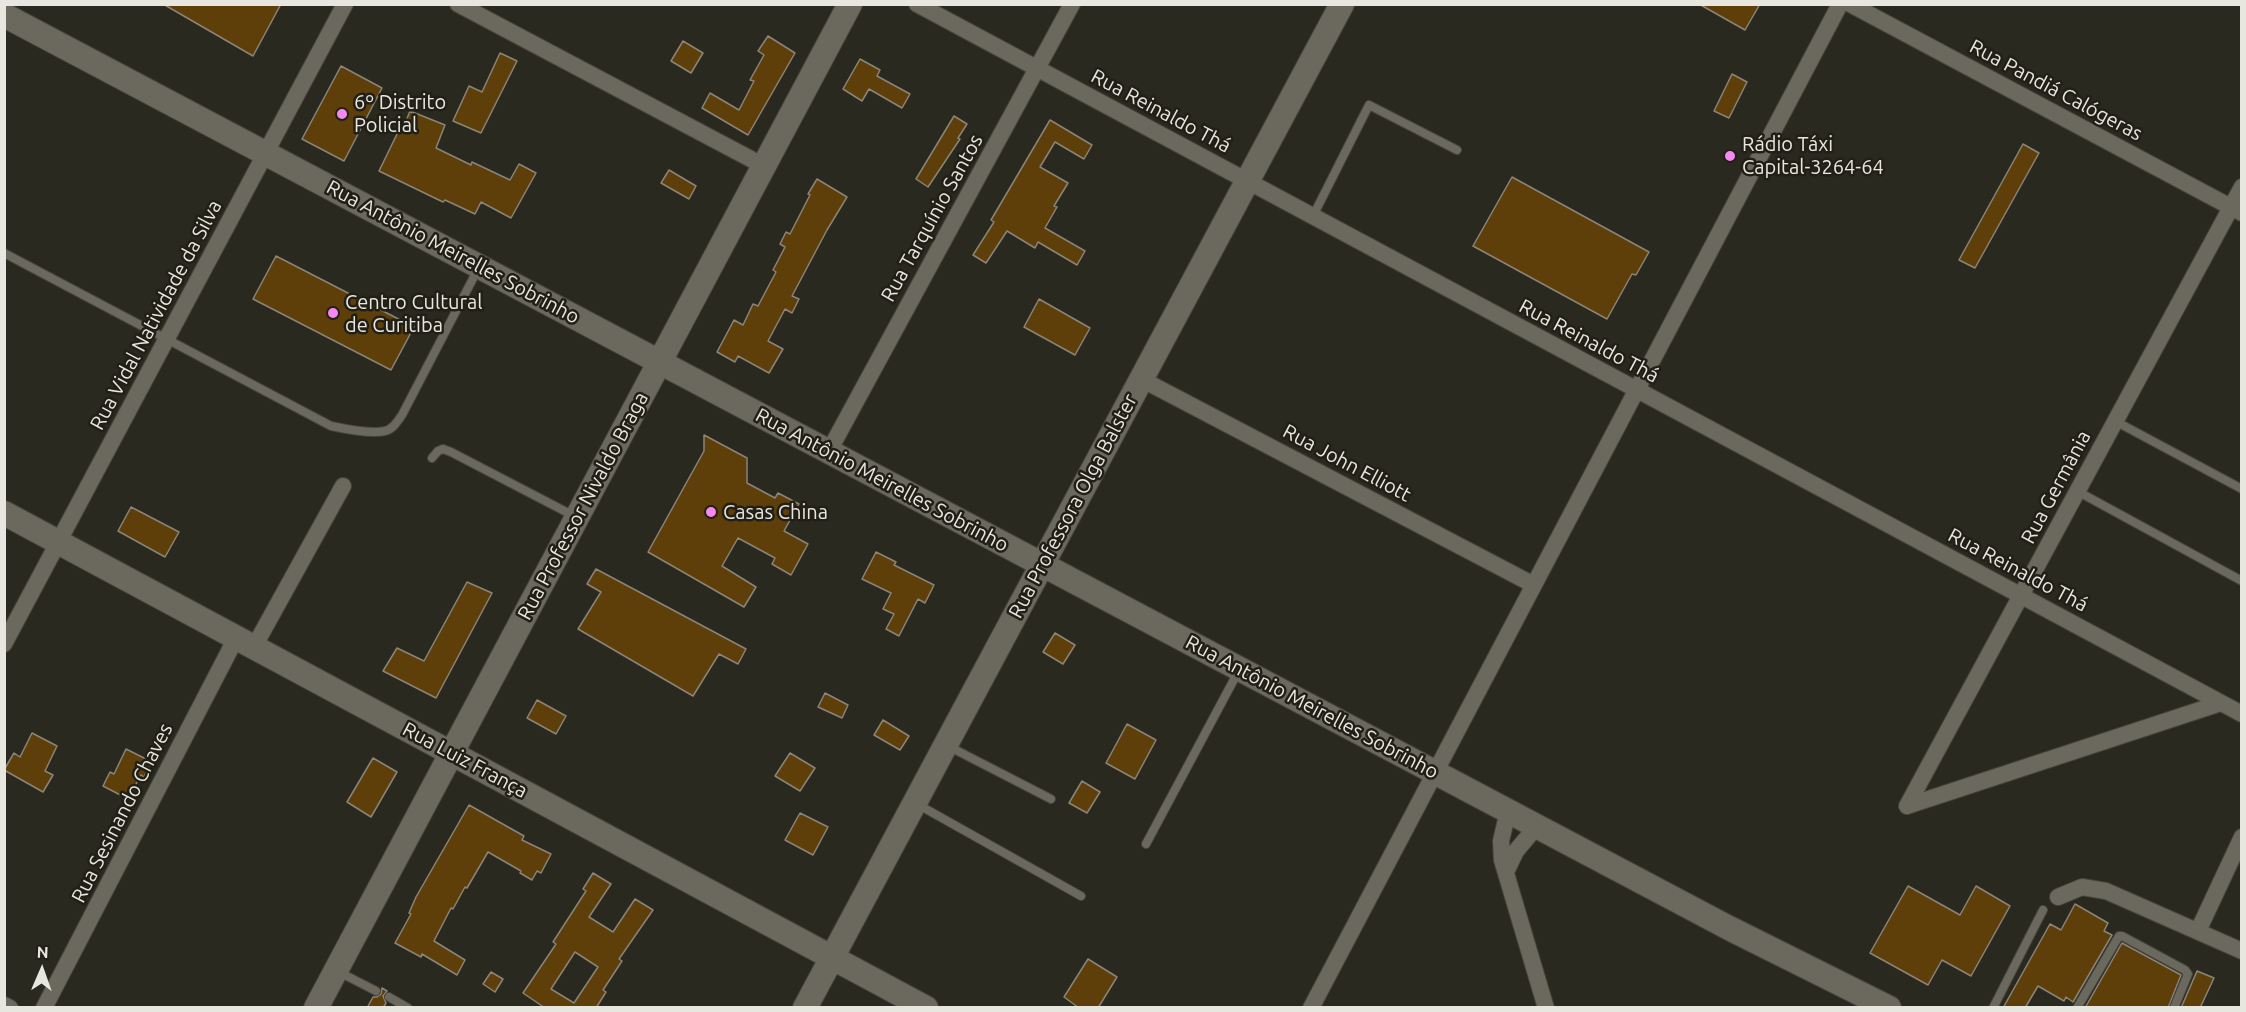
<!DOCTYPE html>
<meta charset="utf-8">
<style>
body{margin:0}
#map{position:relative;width:2246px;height:1012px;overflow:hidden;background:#2a291f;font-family:Ubuntu,sans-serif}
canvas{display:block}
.frame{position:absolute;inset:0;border:6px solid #e7e7e0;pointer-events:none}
.north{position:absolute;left:12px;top:940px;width:60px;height:60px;-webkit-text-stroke:4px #211f16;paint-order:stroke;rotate:2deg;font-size:16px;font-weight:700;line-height:24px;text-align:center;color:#e7e7e0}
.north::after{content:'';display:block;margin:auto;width:21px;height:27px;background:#e7e7e0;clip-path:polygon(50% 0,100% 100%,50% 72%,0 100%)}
</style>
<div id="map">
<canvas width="2246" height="1012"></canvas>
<div class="frame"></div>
<div class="north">N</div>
</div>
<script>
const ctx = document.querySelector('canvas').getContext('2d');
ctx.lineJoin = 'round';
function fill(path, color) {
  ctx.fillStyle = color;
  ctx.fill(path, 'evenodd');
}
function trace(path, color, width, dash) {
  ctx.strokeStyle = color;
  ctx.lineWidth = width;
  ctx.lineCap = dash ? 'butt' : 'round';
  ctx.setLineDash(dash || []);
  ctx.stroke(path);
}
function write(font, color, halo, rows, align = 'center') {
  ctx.font = font + ' Ubuntu,sans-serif';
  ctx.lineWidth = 5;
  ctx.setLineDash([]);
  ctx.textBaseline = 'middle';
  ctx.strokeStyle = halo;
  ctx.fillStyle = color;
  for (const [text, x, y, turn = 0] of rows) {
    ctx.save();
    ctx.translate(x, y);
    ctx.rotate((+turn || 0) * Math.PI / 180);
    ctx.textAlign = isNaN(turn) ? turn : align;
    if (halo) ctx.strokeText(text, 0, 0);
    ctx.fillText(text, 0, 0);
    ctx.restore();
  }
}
const building = new Path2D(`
 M163 4H281L253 56Z
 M1699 4H1760L1745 30Z
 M768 36 795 53 748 135 702 108 710 93 739 110 754 81 750 80 764 55 758 51Z
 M683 41 703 53 691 73 671 61Z
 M500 53 517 61 481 133 453 121 469 86 482 92Z
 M860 59 880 70 877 76 910 94 902 108 869 89 862 101 843 89Z
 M341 66 382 88 344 161 302 139Z
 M1732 74 1747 82 1729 118 1714 111Z
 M410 111 445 125 436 148 471 165 472 162 510 180 519 164 536 173 511 218 481 202 475 214 445 200 443 202 379 171 399 130 402 131Z
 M954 116 967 124 958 138 960 139 928 187 916 179Z
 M1050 120 1092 145 1084 159 1055 142 1040 167 1068 183 1054 206 1057 207 1045 228 1085 251 1077 265 1038 242 1035 248 1007 231 986 263 973 255 994 222 991 220Z
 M2023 144 2039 153 1975 268 1959 260Z
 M669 170 696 186 689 199 661 183Z
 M1512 177 1649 252 1636 275 1632 274 1607 319 1473 246Z
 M817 179 847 197 827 230 792 296 799 299 792 313 785 309 768 341 783 349 769 373 738 356 735 362 717 352 734 320 743 325 753 304 758 306 776 272 773 270 785 247 780 244 786 232 790 234 810 195 808 194Z
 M276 256 414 327 391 370 253 299Z
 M1039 299 1090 328 1075 355 1024 327Z
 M704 435 747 458V483L775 498 778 493 799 504 784 531 808 544 791 575 772 564 775 558 738 538 722 566 756 587 744 607 648 552 704 451Z
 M131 507 179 532 165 557 118 531Z
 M876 552 896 562 894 565 934 585 925 603 918 599 899 636 886 629 894 614 883 609 891 593 862 579Z
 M596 569 746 649 738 664 719 654 693 696 578 629 601 592 587 584Z
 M467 582 492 593 436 698 383 671 397 648 424 661Z
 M1055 633 1075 645 1063 664 1043 652Z
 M825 693 848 705 842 718 818 707Z
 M537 700 566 716 556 734 527 718Z
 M883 720 909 736 900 750 874 735Z
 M1127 724 1156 740 1135 779 1106 763Z
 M32 733 57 746 45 771 53 775 43 792 4 770 14 753 20 757Z
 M126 749 152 762 144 777 141 775 128 799 103 786 110 772 114 774Z
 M790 753 815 768 800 791 775 776Z
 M373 758 397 772 371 817 347 802Z
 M1082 781 1100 792 1087 813 1069 803Z
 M469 805 524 836 522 840 551 854 541 873 537 871 532 880 520 873 521 871 488 852 467 888 465 887 453 909 451 908 434 941 465 960 457 975 422 954 421 957 395 943 411 914 409 913 416 897Z
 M800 813 828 827 813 855 785 840Z
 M593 873 611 884 589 917 613 932 635 899 653 910 619 959 622 961 603 990 606 992 596 1008H545L523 993 556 944 553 942 586 891 583 889ZM575 952 598 967 574 1003 551 989Z
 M1908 886 1960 915 1976 886 2010 906 1971 976 1942 960 1928 985 1870 953Z
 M2075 904 2108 923 2104 931 2112 935 2073 1002 2066 997 2064 1001 2038 986 2025 1008H2003L2050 924 2061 930Z
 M2122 943 2181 975 2168 1008H2085Z
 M1088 959 1117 977 1098 1008H1079L1064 997Z
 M2197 971 2214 978 2200 1008H2181Z
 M491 972 503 979 495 992 483 984Z
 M382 988 387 991 383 996 386 1003 383 1008H367L373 997H377L381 994Z`);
fill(building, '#5e3f09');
trace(building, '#8b8479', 1.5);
const lane = new Path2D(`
 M1313 216 1369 105 1457 150
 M4 253 331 426C345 429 371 434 385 431 393 429 397 422 402 415L479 267
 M2115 421 2242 489
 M432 458 438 451 443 449 451 452 576 517
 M2077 491 2242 581
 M948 746 1051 799
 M917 804 1081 896
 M1146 844 1238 672
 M339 972 376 991
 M389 997 408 1008
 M1993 1008 2043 910
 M2077 1008 2119 936H2122L2185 970 2188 974 2174 1008`);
const street = new Path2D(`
 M458 4 764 166
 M917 4 2242 714
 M1850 4 2242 213
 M1141 379 1534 585
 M829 451 1072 4
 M4 644 345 4
 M254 647 343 486
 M1907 806 2242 187
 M1907 806 2221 703
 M1508 811 1501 841 1502 860 1546 1008
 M1506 872 1516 851 1537 826
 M2058 897 2082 887 2106 891 2242 951
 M2198 931 2242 837
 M4 1005 10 1008
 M44 1008 236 638
 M1311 1008 1840 4`);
const secondary = new Path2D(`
 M4 15 1729 928 1889 1008
 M4 513 926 1008
 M316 1008 850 4
 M805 1008 1342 4`);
trace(lane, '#46453d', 10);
trace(street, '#46453d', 18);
trace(secondary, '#46453d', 26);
trace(lane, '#6b695e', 8);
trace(street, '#6b695e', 16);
trace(secondary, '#6b695e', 24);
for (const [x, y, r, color] of [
 [342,114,6,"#f589ef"],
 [1730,156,6,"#f589ef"],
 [333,313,6,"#f589ef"],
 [711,512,6,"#f589ef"]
]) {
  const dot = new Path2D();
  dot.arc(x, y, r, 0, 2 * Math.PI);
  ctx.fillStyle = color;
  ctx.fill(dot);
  trace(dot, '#211f16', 2);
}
write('20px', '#e7e7e0', '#211f16', [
 ["Rua Pandiá Calógeras",2056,90,28],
 ["Rua Reinaldo Thá",1161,111,28],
 ["Rua Tarquínio Santos",932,218,-61],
 ["Rua Antônio Meirelles Sobrinho",453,252,28],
 ["Rua Vidal Natividade da Silva",156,315,-62],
 ["Rua Reinaldo Thá",1589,341,28],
 ["Rua John Elliott",1347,463,28],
 ["Rua Antônio Meirelles Sobrinho",882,480,28],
 ["Rua Germânia",2056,487,-62],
 ["Rua Professor Nivaldo Braga",583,506,-62],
 ["Rua Professora Olga Balster",1073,506,-62],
 ["Rua Reinaldo Thá",2018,570,28],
 ["Rua Antônio Meirelles Sobrinho",1312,707,28],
 ["Rua Luiz França",465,760,28],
 ["Rua Sesinando Chaves",122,813,-63]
]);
write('20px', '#e7e7e0', '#211f16', [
 ["6º Distrito",354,102],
 ["Policial",354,125],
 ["Rádio Táxi",1742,144],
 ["Capital-3264-64",1742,167],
 ["Centro Cultural",345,302],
 ["de Curitiba",345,325],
 ["Casas China",723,512]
], 'left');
</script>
